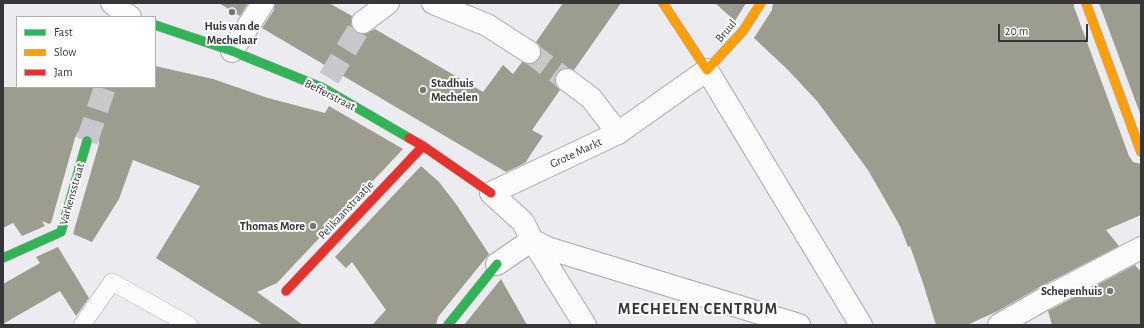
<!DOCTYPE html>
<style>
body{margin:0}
#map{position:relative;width:1144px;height:328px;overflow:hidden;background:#ebebf0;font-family:"Alegreya Sans",sans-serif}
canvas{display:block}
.frame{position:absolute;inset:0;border:4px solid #36363a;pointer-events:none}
.legend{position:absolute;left:16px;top:16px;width:140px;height:72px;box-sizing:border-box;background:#fff;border:1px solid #afafb0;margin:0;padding:5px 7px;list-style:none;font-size:12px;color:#36363a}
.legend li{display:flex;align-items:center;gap:8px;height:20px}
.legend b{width:20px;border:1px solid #afafb0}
.scale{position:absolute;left:998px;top:24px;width:90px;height:18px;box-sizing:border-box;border:2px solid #36363a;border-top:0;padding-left:5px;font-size:12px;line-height:14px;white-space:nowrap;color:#36363a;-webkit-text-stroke:3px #fff;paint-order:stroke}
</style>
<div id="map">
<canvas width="1144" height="328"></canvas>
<div class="frame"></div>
<ul class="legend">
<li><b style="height:5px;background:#30b455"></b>Fast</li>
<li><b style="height:5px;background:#ff9f0a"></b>Slow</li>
<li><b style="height:5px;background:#e5322d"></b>Jam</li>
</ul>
<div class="scale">20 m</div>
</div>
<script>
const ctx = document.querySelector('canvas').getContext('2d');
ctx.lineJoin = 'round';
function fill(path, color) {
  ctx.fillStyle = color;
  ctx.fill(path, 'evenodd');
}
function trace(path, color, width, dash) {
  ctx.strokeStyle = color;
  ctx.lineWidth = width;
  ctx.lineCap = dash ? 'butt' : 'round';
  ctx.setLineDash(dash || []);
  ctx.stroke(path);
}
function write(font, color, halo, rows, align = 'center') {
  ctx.font = font + ' "Alegreya Sans",sans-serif';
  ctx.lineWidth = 4;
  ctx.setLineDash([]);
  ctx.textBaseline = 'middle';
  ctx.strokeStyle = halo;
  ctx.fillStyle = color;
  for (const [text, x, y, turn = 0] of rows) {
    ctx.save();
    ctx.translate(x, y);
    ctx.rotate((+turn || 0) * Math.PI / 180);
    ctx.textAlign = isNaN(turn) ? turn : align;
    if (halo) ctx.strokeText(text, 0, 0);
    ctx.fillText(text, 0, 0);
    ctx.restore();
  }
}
fill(new Path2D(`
 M219 3H248L240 16Z
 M275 3H329L352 16 351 24 353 30 358 33 365 34 375 29 483 92 503 65 513 74 522 62 529 64 535 63 539 59 541 52 540 46 536 42 563 3H621L574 70 568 68H562L557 73 555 79V85L560 90 532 130 543 136 525 163 506 172 262 28 274 10Z
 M715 3H746L735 21Z
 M773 3H1074V7L1129 156 1133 162 1141 164V215L1106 230 1119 246 1038 288 998 311 967 325H936L923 283 910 246 908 247 900 226 868 170 817 101 787 69 754 38 772 10Z
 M1099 3H1141V116Z
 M155 66 213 79 268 98 325 113 329 106 403 149 277 283 257 292 303 325H263L156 258 200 186 133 160 119 199 92 242 73 234 99 144V138L96 132 91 129H84L78 132 75 138 51 223 49 224 42 221 45 226 22 236 13 223 3 228V87H155Z
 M421 166 439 182 456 204 489 254 438 317 436 325H372L386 310 352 262 346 268 335 257Z
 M58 247 89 298 76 316 60 291 3 324V284L40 263 36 257Z
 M1135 265 1141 272V325H1052L1048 311Z
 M501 279 527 325H464Z`), '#9c9d8f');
trace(new Path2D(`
 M529 52 567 80
 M329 78 363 22`), '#c7c7cc', 22, [22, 11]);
trace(new Path2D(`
 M87 141 105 87`), '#c7c7cc', 22, [22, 11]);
const lane = new Path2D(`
 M82 325 112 282 189 325`);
const street = new Path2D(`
 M112 3 130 17
 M433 3 487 25 529 52
 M363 22 388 3
 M232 51 263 3
 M567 80 591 98 618 133
 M497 264 532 240 585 325
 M799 325 547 248 532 240 523 222 491 193 618 133 707 70 861 325
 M999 325 1044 299 1141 248`);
const fast = new Path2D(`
 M155 25 232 51 323 88 409 138
 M3 258 61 232 87 141
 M448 325 497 264`);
const slow = new Path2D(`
 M663 3 707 70 743 31 761 3
 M1086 3 1141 152`);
const jam = new Path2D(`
 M409 138 423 146 491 193
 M286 291 423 146`);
trace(lane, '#a8a8ac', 18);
trace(street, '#a8a8ac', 24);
trace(fast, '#a8a8ac', 10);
trace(slow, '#a8a8ac', 10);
trace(jam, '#a8a8ac', 10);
trace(lane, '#fcfcfd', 17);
trace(street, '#fcfcfd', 22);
trace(fast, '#30b455', 9);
trace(slow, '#ff9f0a', 9);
trace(jam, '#e5322d', 9);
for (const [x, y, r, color] of [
 [232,12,4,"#75757a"],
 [423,90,4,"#75757a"],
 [313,226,4,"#75757a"],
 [1110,291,4,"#75757a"]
]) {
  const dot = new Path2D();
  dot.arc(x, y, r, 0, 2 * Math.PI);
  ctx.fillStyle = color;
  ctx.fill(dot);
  trace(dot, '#fff', 1.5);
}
write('bold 12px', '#36363a', '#fff', [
 ["Huis van de",232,26,"center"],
 ["Mechelaar",232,40,"center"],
 ["Stadhuis",431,83,"left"],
 ["Mechelen",431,97,"left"],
 ["Thomas More",305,226],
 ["Schepenhuis",1102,291]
], 'right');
write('12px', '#36363a', '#fff', [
 ["Bruul",726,31,-50],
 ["Befferstraat",330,95,27],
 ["Grote Markt",576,153,-25],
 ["Varkensstraat",72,194,-74],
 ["Pelikaanstraatje",346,210,-47]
]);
ctx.letterSpacing = '1px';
write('bold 16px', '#36363a', '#fff', [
 ["MECHELEN CENTRUM",698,309]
]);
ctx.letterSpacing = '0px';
</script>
